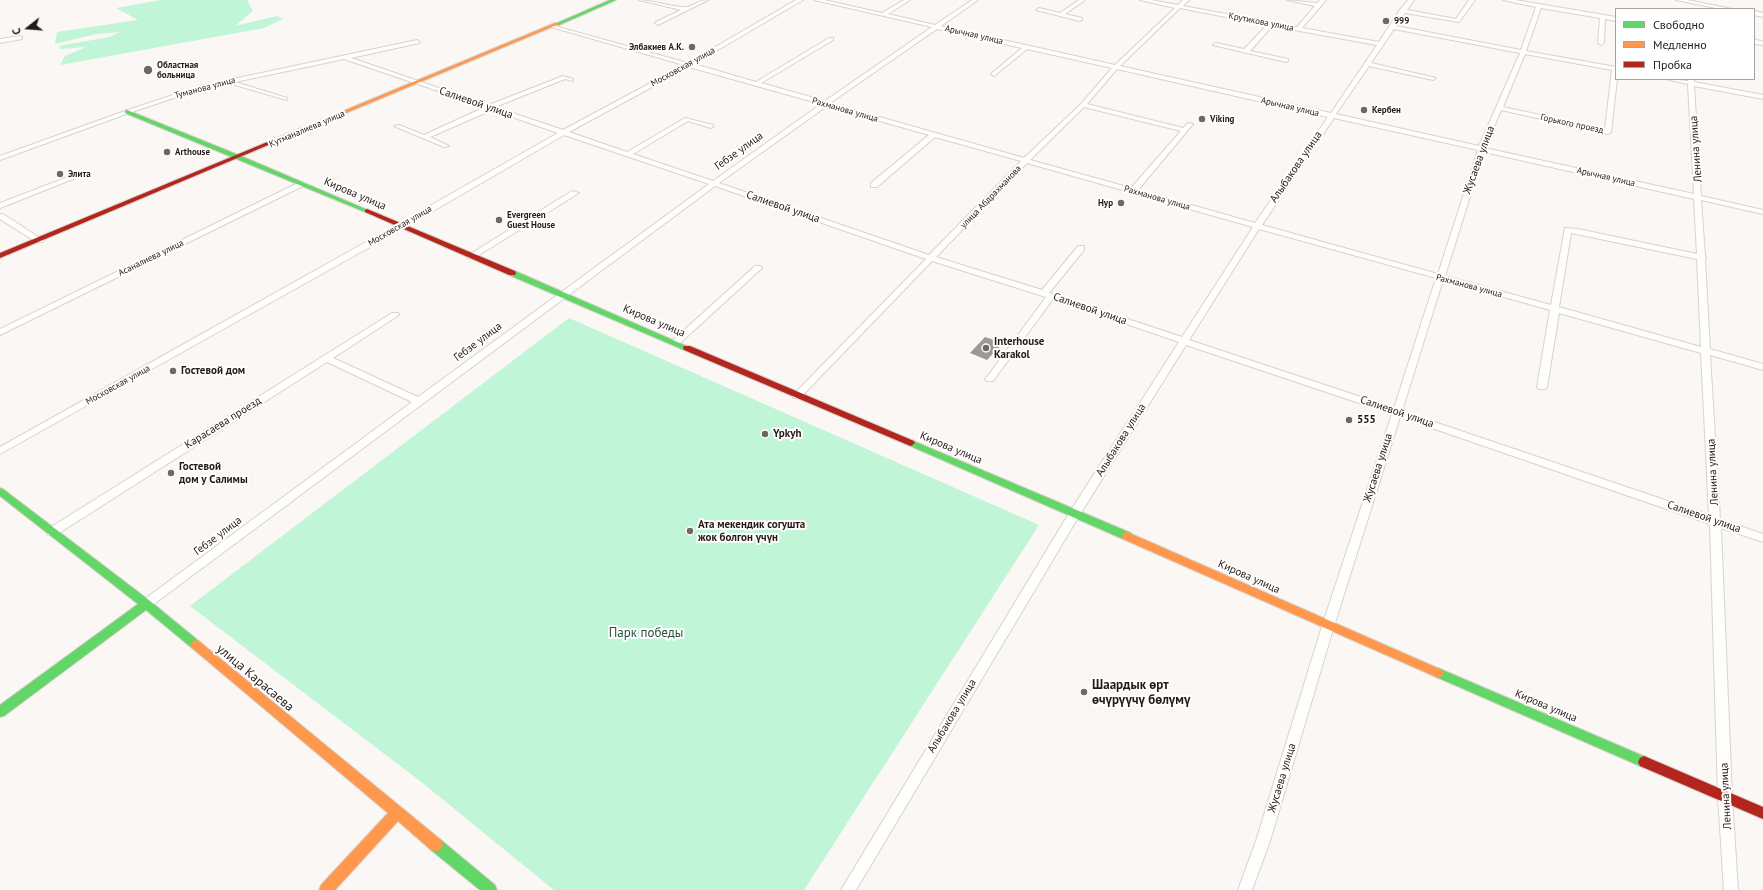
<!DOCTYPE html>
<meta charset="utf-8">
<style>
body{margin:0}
#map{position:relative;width:1763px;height:890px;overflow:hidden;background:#faf7f4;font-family:"PT Sans",sans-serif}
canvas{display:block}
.legend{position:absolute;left:1615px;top:8px;width:140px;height:72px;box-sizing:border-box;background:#fff;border:1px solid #a8a3a1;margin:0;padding:5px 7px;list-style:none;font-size:12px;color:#251a14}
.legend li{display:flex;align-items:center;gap:8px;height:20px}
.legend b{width:20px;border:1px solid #a8a3a1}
.north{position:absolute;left:8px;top:8px;width:40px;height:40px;-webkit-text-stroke:3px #fff;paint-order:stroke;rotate:253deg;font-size:11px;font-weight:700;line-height:16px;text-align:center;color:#251a14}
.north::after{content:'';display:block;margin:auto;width:14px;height:18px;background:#251a14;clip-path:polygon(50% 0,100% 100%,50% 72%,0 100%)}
</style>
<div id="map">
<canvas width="1763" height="890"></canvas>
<ul class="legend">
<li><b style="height:5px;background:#63d668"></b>Свободно</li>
<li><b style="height:5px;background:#ff974d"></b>Медленно</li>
<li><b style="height:5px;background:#b3261e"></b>Пробка</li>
</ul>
<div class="north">С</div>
</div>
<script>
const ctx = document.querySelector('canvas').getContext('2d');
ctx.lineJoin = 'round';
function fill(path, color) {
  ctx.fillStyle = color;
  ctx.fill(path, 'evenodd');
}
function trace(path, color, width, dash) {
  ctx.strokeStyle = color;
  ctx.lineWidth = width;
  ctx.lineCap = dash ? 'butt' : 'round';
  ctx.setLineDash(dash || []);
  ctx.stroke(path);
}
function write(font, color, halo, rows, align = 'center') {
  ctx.font = font + ' "PT Sans",sans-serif';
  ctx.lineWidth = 4;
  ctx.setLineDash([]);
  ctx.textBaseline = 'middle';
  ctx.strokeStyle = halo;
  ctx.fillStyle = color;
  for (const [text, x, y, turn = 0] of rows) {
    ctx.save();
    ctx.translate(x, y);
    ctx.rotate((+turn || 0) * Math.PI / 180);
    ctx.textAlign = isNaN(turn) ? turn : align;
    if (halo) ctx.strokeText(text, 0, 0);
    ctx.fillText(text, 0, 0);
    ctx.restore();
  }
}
fill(new Path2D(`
 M161 0H247L253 11 235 26 277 16 283 19 264 28 60 65 65 56 86 47 60 49 59 46 109 37 120 32 96 34 55 44 57 32 138 20 116 8Z
 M569 318 1039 525 804 890H554L420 781 190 606Z`), '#c0f5d7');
fill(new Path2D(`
 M985 337 1003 343 987 360 970 353Z`), '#9e9893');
const street = new Path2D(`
 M639 0C651 0 680 9 687 7 695 5 699 0 708 0L658 25 655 23 656 22 681 10Z
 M796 0H803L694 64 756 82 829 38H833V40L761 83 825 101 932 27 814 0H824L882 13 904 0H910L888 14 935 25 972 0H978L941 26 1115 65 1175 8 1140 0H1151L1178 5 1183 0H1189L1183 6 1297 27 1315 6 1287 0 1317 3 1320 0H1326L1302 28 1379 42 1399 11 1408 0H1414L1407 10 1456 19 1469 0H1475L1459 22 1405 13 1396 26 1521 50 1536 7 1503 0H1515L1616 17V21L1605 19 1604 43 1601 45 1598 43 1600 18 1541 8 1526 51 1616 67 1617 79 1611 132 1608 134 1501 110 1485 148 1694 194 1688 84 1666 79 1688 81V79H1694V82L1763 95V99L1694 86 1701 196 1763 210V214L1701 200 1705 256 1706 258 1705 260 1710 349 1763 364V370L1710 355 1720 519 1763 534V542L1721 528 1732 797 1738 890H1724L1718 797 1710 524 1400 417 1334 626 1270 841 1252 890H1238L1256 841 1322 626 1392 414 1186 345 1079 516 856 890H841L1071 510 1179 342 1053 299 993 381H987L985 379 987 377 1046 297 932 261 800 398H794L792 396 794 394 926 259 715 186 150 607 146 609 142 607 140 604 142 601 412 402 327 362 56 535H48L47 532 48 529 392 313H398L399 315 333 358 418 397 709 184 564 135 404 228 0 454V447L398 224 558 133 492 110 430 137 449 146 444 147 394 126 399 125 424 135 485 107 344 59 235 82 287 98V100L228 83 203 88 129 113 0 160V156L125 111 200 86 417 40 420 42 419 43 351 58 489 105 563 76 573 79V81L565 79 495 107 563 130 684 65 551 27V25L688 63ZM1180 8 1267 25 1244 49 1216 43 1213 45 1286 62 1288 61V59L1250 51 1272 26 1377 45 1331 113 1120 66ZM937 29 1022 48 992 73 991 74 994 76 1027 49 1112 68 1081 104 1024 158 830 103ZM1394 29 1520 53 1479 146 1336 114 1369 66 1433 80 1436 78 1371 63ZM1525 54 1612 70 1605 129 1503 107ZM689 67 821 104 713 181 633 154 688 121 711 128 713 127V125L685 118 627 152 569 132ZM1117 69 1328 117 1255 223 1138 190 1193 124 1188 123 1183 128 1087 104ZM827 106 929 135 871 183V187H877L935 137 1021 161 929 255 719 183ZM1084 107 1181 131 1131 188 1030 160ZM1334 118 1478 150 1438 274 1262 225ZM1484 152 1694 199 1697 254 1578 229 1565 228 1551 305 1445 276ZM1027 163 1253 227 1182 337 1049 293 1084 250V246H1078L1042 290 936 257ZM1259 229 1436 278 1394 408 1189 340ZM1571 233 1697 259 1701 347 1559 307ZM1443 280 1550 310 1537 387 1539 389H1545L1547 387 1559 313 1701 353 1709 515 1402 411Z
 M1079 0H1085L1065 14 1082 18V20L1080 21 1036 10 1039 8 1060 13Z
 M1676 0H1687L1732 9H1721Z
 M1754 11 1763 13V17L1754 15Z
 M20 36 22 37V39L0 43V39Z
 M1754 40 1763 41V45L1754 44Z
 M81 172 83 173V175L0 208V203Z
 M300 182 307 184 0 335V329Z
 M572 191 579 193 474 258H468L467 256Z
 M0 214H3L43 240 42 242H36L0 219Z
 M755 266H761L762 268 678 345H672L671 343 672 341Z`);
const fast = new Path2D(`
 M610 0H616L559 25 555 24Z
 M127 110 241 156 370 211 367 213 365 212 125 113V111Z
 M509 271H515L691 348 687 350H684L509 275Z
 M911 440 1131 533 1132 536 1131 539H1123L908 445 907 443 908 441Z
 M0 488 3 489 150 601 200 642 202 645 200 648 196 650 192 648 146 610 4 716 0 717V705L138 604 0 496Z
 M1438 668 1648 758 1650 762 1648 766 1644 768 1640 766 1434 676 1432 673 1434 670Z
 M436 839 441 840 495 885 497 890H480L431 850 429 845 431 840Z`);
const slow = new Path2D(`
 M555 23 559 24 310 128 305 127Z
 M1127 532 1442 670 1444 673 1442 676 1438 678 1434 676 1123 539 1122 536 1123 533Z
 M196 640 200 642 441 840 443 845 441 850 436 851 431 850 398 821 335 890H319L321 885 388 813 192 648 190 645 192 642Z`);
const jam = new Path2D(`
 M306 126 311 127 0 258V253Z
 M367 209 515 271 516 273 515 275H509L365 212V210Z
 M684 346H690L914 441 915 443 911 446 908 445 684 350 683 348Z
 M1644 756 1763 807V819L1640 766 1638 762 1640 758Z`);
trace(street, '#d9d2cd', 2);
trace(fast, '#d9d2cd', 2);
trace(slow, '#d9d2cd', 2);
trace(jam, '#d9d2cd', 2);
fill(street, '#fefefd');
fill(fast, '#63d668');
fill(slow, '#ff974d');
fill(jam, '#b3261e');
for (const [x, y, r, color] of [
 [1386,21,4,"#706762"],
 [692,47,4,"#706762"],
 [148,70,5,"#706762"],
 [1364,110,4,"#706762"],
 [1202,119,4,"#706762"],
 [167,152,4,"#706762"],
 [60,174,4,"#706762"],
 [1121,203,4,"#706762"],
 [499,220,4,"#706762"],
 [986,348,4,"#706762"],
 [173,371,4,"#706762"],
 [1349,420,4,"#706762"],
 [765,434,4,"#706762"],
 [171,473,4,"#706762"],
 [690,531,4,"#706762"],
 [1084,692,4,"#706762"]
]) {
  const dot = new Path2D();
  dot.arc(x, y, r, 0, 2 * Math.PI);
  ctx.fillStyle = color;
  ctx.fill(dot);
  trace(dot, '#fff', 1.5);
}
write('bold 9px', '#251a14', '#fff', [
 ["999",1394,21],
 ["Элбакиев А.К.",684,47,"right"],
 ["Областная",157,65],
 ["больница",157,75],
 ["Кербен",1372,110],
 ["Viking",1210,119],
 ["Arthouse",175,152],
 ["Элита",68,174],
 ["Нур",1113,203,"right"],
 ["Evergreen",507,215],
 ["Guest House",507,225]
], 'left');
write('9px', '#251a14', '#fff', [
 ["Крутикова улица",1261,22,11],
 ["Арычная улица",974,35,13],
 ["Московская улица",683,67,-29],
 ["Туманова улица",205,88,-15],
 ["Арычная улица",1290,107,13],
 ["Рахманова улица",845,110,16],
 ["Горького проезд",1572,124,12],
 ["Кутманалиева улица",307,129,-23],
 ["Арычная улица",1606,177,13],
 ["улица Абдрахманова",991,197,-46],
 ["Рахманова улица",1157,198,16],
 ["Московская улица",400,226,-30],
 ["Асаналиева улица",151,258,-26],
 ["Рахманова улица",1469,286,15],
 ["Московская улица",118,385,-29]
]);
write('11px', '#251a14', '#fff', [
 ["Салиевой улица",476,103,19],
 ["Ленина улица",1696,149,-94],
 ["Гебзе улица",739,151,-36],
 ["Жусаева улица",1479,160,-70],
 ["Алыбакова улица",1296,167,-56],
 ["Кирова улица",355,194,23],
 ["Салиевой улица",783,207,19],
 ["Салиевой улица",1090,309,19],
 ["Кирова улица",654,321,23],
 ["Гебзе улица",478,342,-37],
 ["Салиевой улица",1397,412,19],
 ["Карасаева проезд",223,423,-32],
 ["Алыбакова улица",1121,440,-58],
 ["Кирова улица",951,448,23],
 ["Жусаева улица",1378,468,-72],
 ["Ленина улица",1713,472,-93],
 ["Салиевой улица",1704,517,19],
 ["Гебзе улица",218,536,-37],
 ["Кирова улица",1249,577,24],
 ["Кирова улица",1546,706,23],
 ["Алыбакова улица",952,716,-59],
 ["Жусаева улица",1282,778,-73],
 ["Ленина улица",1726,796,-93]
]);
write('bold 11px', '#251a14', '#fff', [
 ["Interhouse",994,342],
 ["Karakol",994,355],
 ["Гостевой дом",181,371],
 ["555",1357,420],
 ["Ypkyh",773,434],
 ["Гостевой",179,467],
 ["дом у Салимы",179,480],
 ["Ата мекендик согушта",698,525],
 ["жок болгон үчүн",698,538]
], 'left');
write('13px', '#25513b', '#fff', [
 ["Парк победы",646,633]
]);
write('13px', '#251a14', '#fff', [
 ["улица Карасаева",255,678,40]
]);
write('bold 13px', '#251a14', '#fff', [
 ["Шаардык өрт",1092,685],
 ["өчүрүүчү бөлүмү",1092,700]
], 'left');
</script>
